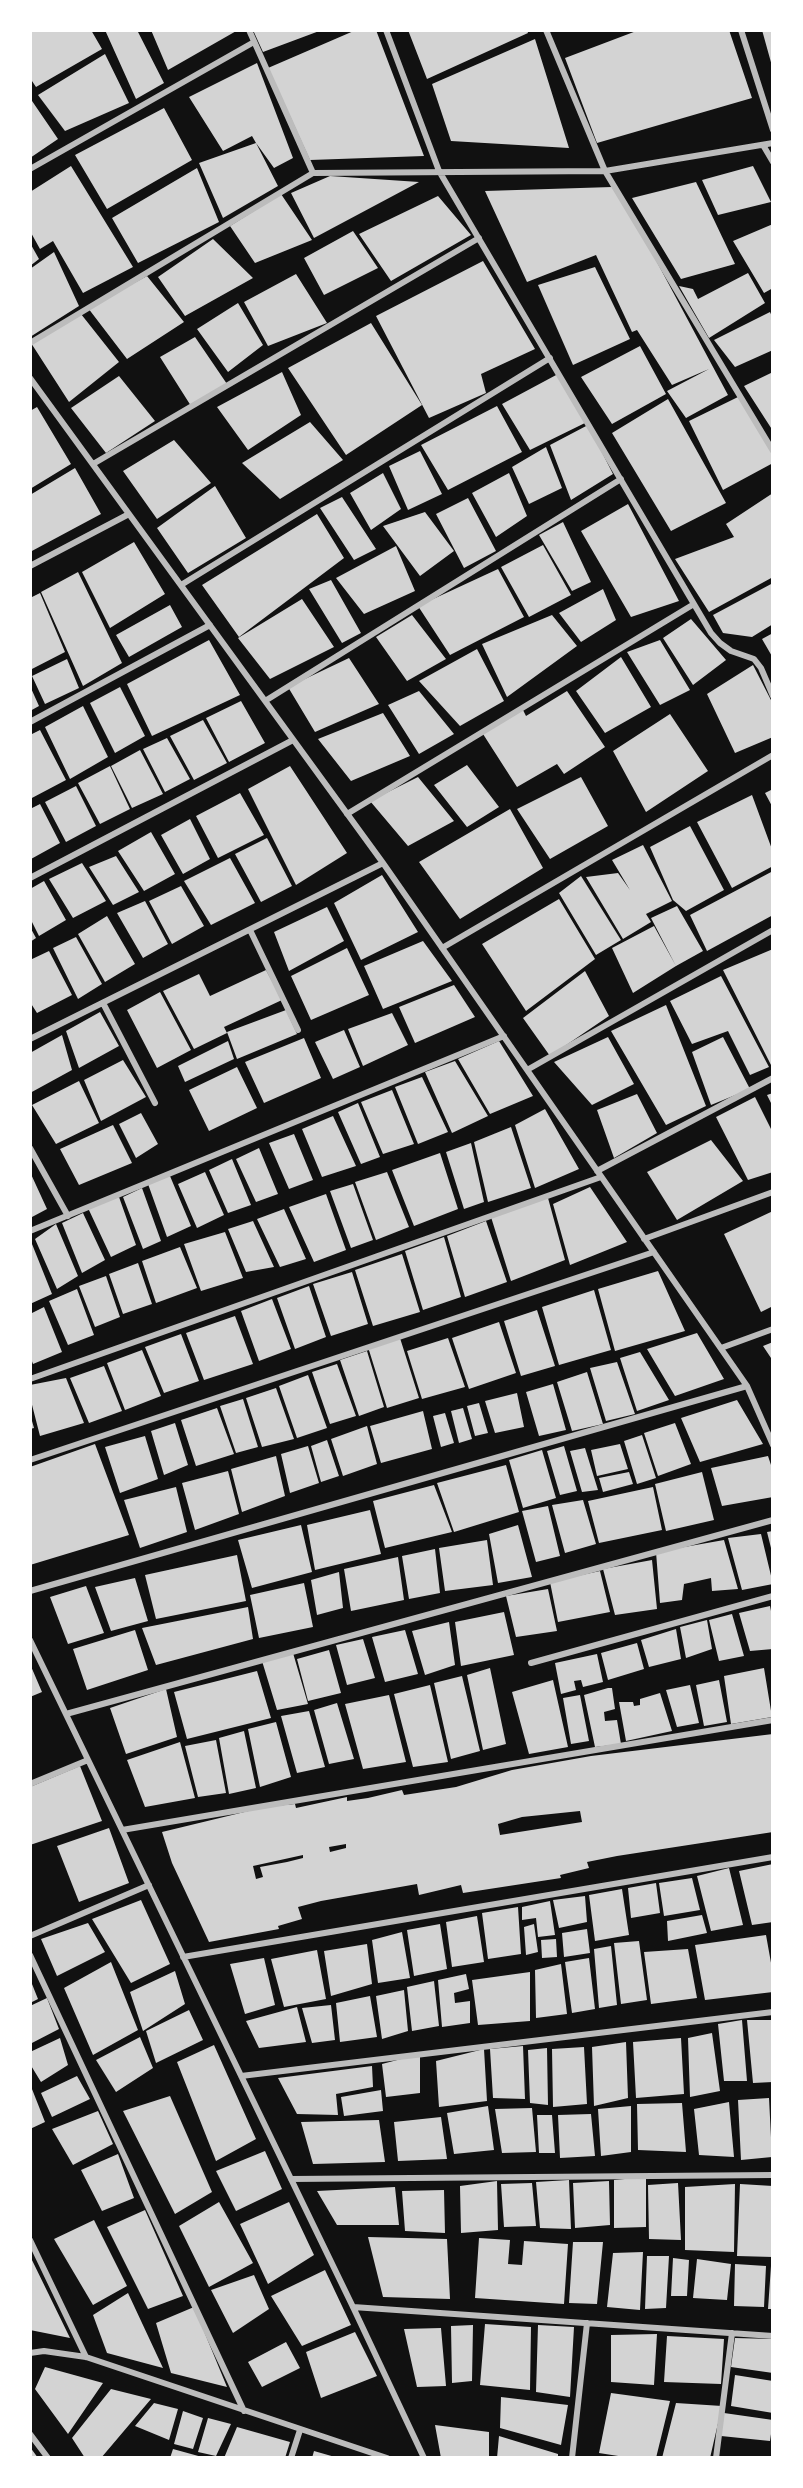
<!DOCTYPE html>
<style>
body{margin:0}
#map{position:relative;width:803px;height:2488px;overflow:hidden;background:#111;font-family:"Varela Round",sans-serif}
canvas{display:block}
.frame{position:absolute;inset:0;border:32px solid #fff;pointer-events:none}
</style>
<div id="map">
<canvas width="803" height="2488"></canvas>
<div class="frame"></div>
</div>
<script>
const ctx = document.querySelector('canvas').getContext('2d');
ctx.lineJoin = 'round';
function fill(path, color) {
  ctx.fillStyle = color;
  ctx.fill(path, 'evenodd');
}
function trace(path, color, width, dash) {
  ctx.strokeStyle = color;
  ctx.lineWidth = width;
  ctx.lineCap = dash ? 'butt' : 'round';
  ctx.setLineDash(dash || []);
  ctx.stroke(path);
}
fill(new Path2D(`
 M30 30H91L102 49 36 87 30 78Z
 M105 30H137L164 83 136 99Z
 M151 30H238L168 70Z
 M253 30H322L263 52Z
 M356 30H376L424 156 310 160 268 68Z
 M408 30H527L528 33 427 79Z
 M639 30H729L752 98 597 143 565 58Z
 M762 30H773V66H772Z
 M535 39 569 148 451 141 432 84Z
 M105 54 129 103 65 131 38 95Z
 M257 63 293 158 274 168 256 143 278 186 223 218 199 163 256 143 252 136 223 151 189 97Z
 M30 98 58 139 30 158Z
 M164 108 192 160 107 209 75 155Z
 M71 166 133 267 83 293 53 241 40 249 30 231V192Z
 M753 166 771 202 718 215 702 180Z
 M197 168 219 222 138 263 112 218Z
 M330 176 419 182 314 238 291 193Z
 M696 182 735 264 681 279 632 198Z
 M612 187 643 236 728 395 686 418 667 391 709 369 672 385 637 330 632 332 596 255 527 282 485 191Z
 M281 194 312 240 255 263 230 226Z
 M438 196 471 235 391 281 359 234Z
 M773 224V288L764 293 733 241Z
 M353 231 378 268 324 295 304 258Z
 M213 239 253 278 185 316 158 277Z
 M30 243 39 259 30 266Z
 M54 252 79 306 30 337V269Z
 M483 261 535 349 481 374 486 393 429 418 376 316Z
 M595 267 630 339 573 365 538 285Z
 M748 273 765 303 709 338 679 286 693 289 698 299Z
 M296 274 327 323 268 346 244 302Z
 M147 276 184 322 127 359 88 308Z
 M238 303 263 345 228 372 197 329Z
 M770 312 773 319V350L735 367 714 340Z
 M81 314 119 362 69 402 31 343Z
 M371 323 422 405 346 455 288 368Z
 M195 337 227 384 191 406 160 357Z
 M640 346 666 394 612 424 581 377Z
 M282 372 301 415 248 450 217 407Z
 M773 372V431L744 386Z
 M558 374 585 423 530 450 502 404Z
 M119 376 155 421 106 453 71 408Z
 M738 397 773 453V463L723 490 689 421Z
 M668 399 726 503 671 531 612 433Z
 M497 406 522 452 448 490 421 445Z
 M37 407 71 464 30 489V411Z
 M310 422 343 460 280 499 242 463Z
 M588 425 613 474 571 500 550 445Z
 M174 440 211 483 157 519 123 471Z
 M546 447 562 488 529 504 512 467Z
 M420 451 442 494 408 510 389 466Z
 M75 468 101 514 30 552V495Z
 M383 473 401 509 371 530 350 493Z
 M509 473 527 516 496 537 472 493Z
 M215 486 246 538 188 573 157 528Z
 M773 493V577L709 612 675 559 734 537 726 524Z
 M342 497 376 549 354 560 320 508Z
 M468 498 496 551 464 568 436 514Z
 M628 504 679 601 631 617 581 531Z
 M425 512 454 551 420 576 383 526Z
 M317 514 344 558 239 637 202 585Z
 M563 522 591 582 572 591 539 535Z
 M134 542 165 594 110 628 82 572Z
 M543 545 571 595 529 617 501 567Z
 M396 546 415 591 364 614 336 578Z
 M498 569 524 617 450 655 418 606Z
 M78 572 122 663 83 686 41 592Z
 M331 580 361 633 342 643 309 589Z
 M773 583V624L752 637 723 633 713 615Z
 M603 589 616 620 581 642 559 613Z
 M40 593 65 652 30 670V598Z
 M302 599 334 647 270 679 238 638Z
 M170 605 182 627 129 657 116 635Z
 M412 615 446 659 407 681 376 637Z
 M552 615 577 646 507 697 482 644Z
 M691 619 726 660 693 685 663 638Z
 M773 633V658L762 639Z
 M209 640 240 695 152 736 127 684Z
 M660 640 690 690 660 705 627 652Z
 M477 649 504 701 460 726 419 681Z
 M621 657 651 707 605 733 576 691Z
 M349 658 379 704 315 732 288 687Z
 M67 659 79 688 45 704 32 676Z
 M753 665 773 704V737L735 753 707 694Z
 M30 686 39 706 30 711Z
 M120 687 145 736 115 753 90 703Z
 M419 691 454 734 419 754 388 705Z
 M567 691 605 747 564 774 557 764 517 787 483 734 522 708 526 716Z
 M241 701 265 743 229 762 206 718Z
 M83 706 108 757 70 779 45 727Z
 M383 713 410 756 351 781 318 739Z
 M670 714 708 771 646 812 613 751Z
 M203 720 227 763 194 780 170 736Z
 M40 730 66 780 30 799V735Z
 M167 738 190 779 165 792 143 749Z
 M140 750 163 794 132 808 111 766Z
 M467 765 499 807 467 827 434 785Z
 M110 766 130 809 100 824 78 783Z
 M290 766 347 853 296 885 248 789Z
 M418 777 454 821 408 846 370 801Z
 M581 777 608 826 550 859 517 809Z
 M76 786 96 826 66 842 45 802Z
 M773 789V808L765 793Z
 M240 793 264 835 218 858 196 816Z
 M752 795 773 852V866L732 888 697 822Z
 M40 804 60 843 31 859 30 809Z
 M510 809 543 868 460 919 419 862Z
 M190 819 210 859 183 874 161 835Z
 M690 826 724 890 686 911 673 900 650 847Z
 M151 832 175 874 144 891 118 851Z
 M267 838 292 886 261 902 235 854Z
 M643 845 672 901 646 914 651 922 623 939 586 877 618 873 630 890 612 860Z
 M116 856 139 892 113 905 89 867Z
 M230 858 255 903 211 925 184 881Z
 M82 863 106 901 73 918 49 879Z
 M773 871V915L707 951 690 915Z
 M382 875 418 932 361 960 334 903Z
 M581 876 621 940 596 955 559 893Z
 M44 881 66 920 39 936 30 918V889Z
 M181 886 204 926 172 944 149 901Z
 M559 899 595 959 526 1011 482 944Z
 M145 901 168 944 143 958 117 913Z
 M677 906 703 951 676 966 651 918Z
 M327 907 344 941 289 971 274 932Z
 M107 916 135 964 105 982 78 934Z
 M654 926 676 966 633 993 612 948Z
 M30 927 36 938 30 942Z
 M76 937 102 984 78 999 53 948Z
 M423 941 452 981 383 1009 364 966Z
 M347 948 369 995 311 1020 291 976Z
 M773 949V1064L771 1065 723 970Z
 M49 951 72 995 37 1013 30 1002V960Z
 M266 970 282 1000 224 1027 227 1033 194 1049 163 991 199 974 210 996Z
 M585 971 609 1016 550 1056 523 1018Z
 M721 976 769 1067 750 1075 728 1031 692 1044 670 1001Z
 M454 985 475 1017 415 1043 399 1007Z
 M160 992 191 1050 157 1068 127 1010Z
 M666 1005 706 1106 666 1125 611 1031Z
 M286 1010 297 1034 237 1059 227 1032Z
 M100 1012 119 1046 79 1068 66 1031Z
 M392 1013 408 1045 363 1066 348 1029Z
 M344 1030 360 1067 333 1079 315 1042Z
 M62 1035 72 1070 30 1093V1053Z
 M608 1037 634 1084 592 1105 554 1062Z
 M723 1037 750 1089 711 1105 692 1052Z
 M304 1038 321 1078 264 1103 245 1062Z
 M228 1041 234 1059 185 1082 178 1066Z
 M499 1041 533 1096 490 1114 458 1059Z
 M123 1060 146 1097 101 1121 84 1080Z
 M455 1061 488 1116 452 1133 425 1072Z
 M237 1067 257 1108 209 1131 189 1090Z
 M422 1077 448 1132 418 1144 395 1087Z
 M79 1081 99 1123 56 1144 32 1105Z
 M392 1090 414 1144 383 1154 361 1102Z
 M773 1093V1107L767 1095Z
 M637 1094 657 1133 614 1158 597 1110Z
 M755 1097 773 1133V1172L748 1180 716 1117Z
 M358 1103 380 1157 361 1164 338 1112Z
 M545 1109 579 1169 535 1188 515 1125Z
 M141 1113 158 1144 136 1158 119 1124Z
 M333 1116 356 1166 322 1177 302 1129Z
 M113 1125 132 1163 79 1185 60 1149Z
 M511 1127 531 1188 488 1202 474 1142Z
 M294 1134 313 1180 289 1189 269 1143Z
 M711 1140 743 1181 677 1220 647 1172Z
 M471 1143 484 1202 464 1209 446 1152Z
 M259 1148 278 1194 256 1202 236 1159Z
 M440 1153 458 1209 414 1226 392 1170Z
 M232 1159 251 1205 228 1213 209 1170Z
 M30 1172 47 1209 32 1217 30 1213Z
 M205 1172 224 1215 197 1228 178 1184Z
 M387 1172 409 1227 376 1240 355 1182Z
 M170 1176 191 1226 167 1237 148 1184Z
 M353 1184 373 1240 351 1248 330 1191Z
 M590 1187 627 1242 570 1265 553 1204Z
 M142 1188 161 1241 143 1249 123 1197Z
 M326 1194 346 1250 314 1262 289 1207Z
 M119 1197 136 1245 111 1257 88 1208Z
 M548 1198 565 1260 511 1281 491 1217Z
 M284 1209 306 1259 280 1267 257 1219Z
 M773 1211V1306L761 1312 724 1234Z
 M83 1213 105 1260 82 1273 62 1223Z
 M253 1221 274 1267 246 1272 228 1229Z
 M486 1221 507 1282 465 1297 447 1236Z
 M56 1224 78 1276 57 1289 35 1239Z
 M225 1232 243 1278 201 1291 184 1244Z
 M444 1237 461 1297 423 1310 405 1251Z
 M30 1239 52 1294 30 1304Z
 M180 1247 197 1288 156 1303 142 1261Z
 M402 1254 420 1312 373 1326 355 1270Z
 M138 1263 152 1304 123 1314 109 1274Z
 M658 1271 685 1331 615 1351 598 1289Z
 M352 1272 368 1324 331 1336 313 1284Z
 M106 1276 120 1317 95 1327 79 1286Z
 M309 1286 326 1337 295 1349 277 1298Z
 M77 1289 94 1335 68 1345 49 1301Z
 M594 1290 611 1350 559 1365 542 1307Z
 M272 1299 291 1349 259 1361 241 1311Z
 M44 1307 62 1352 33 1364 30 1356V1314Z
 M537 1310 555 1366 521 1376 504 1321Z
 M235 1316 253 1364 204 1380 186 1333Z
 M499 1322 516 1373 469 1389 452 1338Z
 M697 1333 724 1379 675 1396 647 1349Z
 M181 1334 199 1381 164 1393 145 1347Z
 M400 1338 419 1398 387 1408 368 1347Z
 M448 1338 465 1387 422 1399 407 1351Z
 M773 1342V1361L763 1346Z
 M142 1350 161 1396 125 1410 107 1363Z
 M367 1351 384 1407 359 1416 340 1360Z
 M640 1352 669 1400 637 1411 620 1358Z
 M617 1362 635 1414 606 1421 590 1368Z
 M337 1364 356 1416 330 1424 312 1372Z
 M104 1366 122 1411 89 1423 70 1378Z
 M587 1372 603 1424 572 1431 557 1382Z
 M308 1375 327 1428 297 1438 279 1386Z
 M66 1378 84 1423 40 1436 30 1397V1385Z
 M553 1384 566 1430 539 1436 526 1392Z
 M276 1388 294 1439 262 1447 246 1398Z
 M517 1393 524 1427 495 1433 485 1401Z
 M243 1399 258 1447 236 1453 220 1406Z
 M737 1400 763 1444 700 1462 681 1418Z
 M479 1403 488 1433 475 1436 467 1406Z
 M217 1408 234 1454 196 1466 181 1420Z
 M463 1408 472 1439 459 1443 451 1411Z
 M423 1411 432 1449 381 1463 370 1426Z
 M445 1413 454 1443 441 1447 433 1416Z
 M30 1414 34 1428 30 1429Z
 M175 1423 188 1465 164 1475 151 1431Z
 M675 1423 691 1464 658 1476 644 1433Z
 M367 1426 377 1464 343 1476 331 1439Z
 M642 1435 656 1478 637 1484 624 1441Z
 M145 1436 158 1479 120 1493 105 1447Z
 M327 1440 339 1476 321 1482 311 1446Z
 M95 1444 129 1535 30 1565V1467Z
 M620 1444 628 1469 597 1476 591 1450Z
 M308 1446 319 1483 290 1493 281 1454Z
 M564 1446 577 1491 560 1495 547 1451Z
 M585 1448 598 1490 582 1492 570 1451Z
 M542 1450 556 1498 523 1508 509 1460Z
 M276 1456 285 1496 242 1512 231 1469Z
 M768 1456 773 1471V1497L722 1506 711 1468Z
 M506 1465 519 1512 454 1532 437 1483Z
 M228 1471 239 1514 195 1530 182 1483Z
 M629 1472 633 1484 603 1492 599 1478Z
 M702 1472 714 1520 666 1531 655 1484Z
 M434 1485 452 1532 385 1548 373 1501Z
 M176 1487 187 1532 140 1548 124 1500Z
 M653 1487 662 1530 599 1543 588 1501Z
 M583 1500 596 1544 565 1553 552 1505Z
 M548 1506 560 1556 536 1562 522 1511Z
 M370 1510 381 1554 315 1570 307 1525Z
 M301 1525 312 1572 252 1588 238 1540Z
 M518 1525 532 1577 498 1583 489 1534Z
 M773 1531V1552H772L767 1532Z
 M761 1534 773 1584 742 1590 728 1538Z
 M487 1540 493 1585 445 1591 439 1548Z
 M724 1540 738 1589 712 1591 711 1578 684 1584 682 1600 660 1603 656 1552Z
 M435 1549 440 1593 409 1599 402 1556Z
 M237 1555 246 1601 156 1619 145 1575Z
 M398 1557 404 1600 351 1611 344 1569Z
 M652 1560 657 1609 615 1615 603 1569Z
 M600 1571 610 1612 558 1622 550 1582Z
 M339 1572 343 1608 317 1615 311 1580Z
 M135 1578 148 1621 111 1631 95 1587Z
 M304 1583 313 1627 259 1638 250 1595Z
 M86 1586 104 1633 68 1644 50 1597Z
 M548 1589 557 1631 516 1637 506 1596Z
 M770 1606 773 1621V1649L750 1651 739 1613Z
 M248 1607 253 1639 156 1665 142 1628Z
 M504 1612 514 1655 461 1666 455 1622Z
 M732 1614 744 1656 719 1661 709 1620Z
 M707 1620 712 1649 686 1658 680 1627Z
 M449 1622 455 1665 425 1675 412 1631Z
 M676 1629 681 1659 649 1667 641 1640Z
 M135 1630 148 1670 87 1690 73 1649Z
 M405 1630 418 1674 385 1682 372 1637Z
 M363 1639 375 1678 347 1685 336 1645Z
 M637 1643 644 1669 608 1680 601 1653Z
 M329 1650 341 1693 308 1701 297 1659Z
 M293 1653 308 1704 277 1710 262 1661Z
 M597 1654 603 1682 583 1687 581 1680 574 1681 576 1690 561 1694 555 1663Z
 M30 1664 42 1692 30 1697Z
 M490 1668 506 1744 483 1750 467 1675Z
 M764 1668 772 1717 731 1724 724 1676Z
 M257 1671 271 1718 187 1739 174 1692Z
 M462 1676 480 1751 451 1759 434 1683Z
 M553 1680 568 1747 529 1754 512 1692Z
 M719 1680 727 1722 704 1726 696 1685Z
 M430 1685 448 1762 413 1767 394 1694Z
 M690 1685 699 1723 677 1727 666 1690Z
 M608 1688H612L615 1709 604 1712 605 1721 617 1720 621 1744 595 1747 584 1695Z
 M166 1689 177 1737 126 1754 110 1708Z
 M660 1693 672 1731 626 1741 619 1702H633L634 1706 640 1705V1699Z
 M389 1695 406 1762 363 1769 345 1704Z
 M580 1695 589 1741 571 1744 563 1698Z
 M337 1703 354 1759 329 1764 314 1710Z
 M309 1711 325 1767 297 1773 281 1716Z
 M276 1722 291 1777 260 1787 248 1729Z
 M244 1731 256 1788 229 1794 219 1738Z
 M773 1734V1832L617 1856 587 1862 589 1868 560 1875 561 1878 463 1893 461 1885 419 1895 417 1884 321 1901 298 1907 302 1919 278 1926 279 1929 209 1942 172 1863 162 1832 265 1807 295 1804 296 1808 347 1797V1801L368 1798 402 1790 404 1795 456 1787 512 1770 591 1756ZM580 1811 582 1822 500 1835 498 1824 522 1817ZM346 1844V1848L330 1852 329 1847ZM303 1855V1858L287 1862 260 1867 263 1877 256 1879 253 1866Z
 M216 1740 226 1793 198 1797 185 1746Z
 M180 1742 195 1798 145 1807 127 1760Z
 M80 1766 102 1821 30 1845V1787Z
 M109 1828 129 1883 79 1902 57 1846Z
 M773 1864V1922L752 1925 739 1871Z
 M729 1868 743 1925 711 1931 697 1876Z
 M692 1878 700 1910 664 1916 659 1883Z
 M656 1883 660 1913 631 1918 628 1888Z
 M622 1889 629 1935 595 1941 589 1895Z
 M585 1896 587 1922 559 1928 553 1900Z
 M141 1900 170 1964 131 1983 92 1919Z
 M550 1901 555 1935 538 1937 536 1918 522 1920V1907Z
 M518 1907 521 1954 488 1959 482 1913Z
 M702 1915 707 1933 668 1941 667 1921Z
 M477 1916 484 1962 452 1967 446 1922Z
 M88 1923 105 1952 57 1976 41 1939Z
 M440 1924 447 1969 414 1976 407 1930Z
 M534 1924 538 1952 526 1955 524 1927Z
 M587 1929 590 1953 564 1957 562 1933Z
 M402 1932 410 1978 378 1983 372 1940Z
 M766 1935 773 1974V1992L705 2000 695 1945Z
 M556 1939 557 1957 542 1958 541 1940Z
 M639 1941 647 2000 621 2004 614 1943Z
 M367 1944 372 1984 331 1996 324 1951Z
 M611 1946 617 2005 599 2008 594 1949Z
 M688 1949 697 1998 651 2004 644 1952Z
 M317 1950 326 1999 284 2007 271 1959Z
 M264 1958 275 2005 245 2014 230 1964Z
 M589 1958 595 2009 572 2013 565 1962Z
 M111 1962 138 2030 93 2055 64 1988Z
 M561 1964 567 2014 536 2018 535 1970Z
 M175 1971 185 2004 143 2031 130 1992Z
 M530 1972V2021L478 2025 472 1980Z
 M466 1974 469 1989 454 1993 455 2003 470 2001V2023L442 2027 438 1980Z
 M30 1979 38 1999 30 2003Z
 M434 1981 439 2026 412 2031 407 1987Z
 M404 1990 408 2031 382 2039 376 1996Z
 M370 1996 377 2037 340 2042 336 2003Z
 M47 1998 59 2029 30 2044V2006Z
 M331 2005 335 2040 312 2043 302 2008Z
 M297 2007 306 2042 259 2048 246 2021Z
 M189 2010 203 2040 156 2063 146 2031Z
 M742 2020 747 2081H724L718 2024Z
 M747 2020H773V2082L753 2083Z
 M712 2033 720 2091 690 2097 688 2038Z
 M140 2037 153 2068 116 2092 96 2060Z
 M60 2038 68 2065 41 2082 30 2064V2052Z
 M681 2038 684 2094 636 2098 633 2042Z
 M626 2042 628 2098 594 2106 592 2047Z
 M214 2045 256 2139 216 2161 177 2062Z
 M523 2046 525 2099 493 2098 490 2049Z
 M584 2047 587 2104 553 2107 552 2049Z
 M547 2048 548 2105 530 2103 528 2050Z
 M484 2049 487 2101 439 2107 436 2061Z
 M420 2054V2093L386 2097 382 2064Z
 M372 2066 373 2087 336 2094 338 2115 297 2114 278 2078Z
 M77 2076 90 2099 52 2117 41 2093Z
 M30 2084 45 2122 30 2129Z
 M381 2090 383 2111 344 2116 341 2097Z
 M170 2096 212 2192 175 2214 123 2111Z
 M769 2098 772 2157 741 2160 738 2100Z
 M729 2102 734 2157 699 2155 694 2109Z
 M682 2103 686 2152 638 2150 637 2104Z
 M488 2106 494 2150 454 2154 447 2113Z
 M631 2106V2152L601 2156 598 2109Z
 M532 2108 536 2152 502 2153 495 2109Z
 M98 2111 113 2144 73 2165 52 2129Z
 M591 2114 595 2156 560 2158 558 2115Z
 M537 2115H552L555 2153H539Z
 M441 2117 447 2159 398 2161 394 2122Z
 M379 2120 385 2162 313 2164 301 2122Z
 M265 2151 282 2189 236 2211 216 2171Z
 M118 2154 134 2198 102 2211 81 2170Z
 M646 2177V2227L614 2228V2180Z
 M569 2180 571 2229 540 2228 536 2182Z
 M497 2181 498 2230 461 2233 460 2186Z
 M609 2181 610 2225 575 2228 573 2183Z
 M532 2183 536 2226 504 2227 501 2184Z
 M678 2183 681 2240 649 2239 648 2185Z
 M735 2184 734 2252 685 2250V2187Z
 M740 2184 773 2186V2257L737 2256Z
 M395 2187 399 2225H337L317 2191Z
 M444 2190 445 2233 405 2231 402 2191Z
 M219 2202 253 2263 209 2287 179 2226Z
 M289 2202 314 2255 268 2284 240 2224Z
 M145 2210 183 2296 148 2309 107 2227Z
 M94 2220 127 2286 93 2305 54 2239Z
 M368 2237 447 2239 450 2299 383 2297Z
 M479 2238 510 2240 508 2264 522 2265 524 2241 568 2244 564 2304 475 2298Z
 M573 2242H603L597 2304 569 2303Z
 M643 2252 640 2310 607 2307 613 2253Z
 M30 2256 70 2338 30 2330Z
 M647 2256H669L666 2308 645 2309Z
 M673 2258 689 2260 687 2296H671Z
 M697 2259 731 2264 727 2300 693 2298Z
 M735 2264 766 2266 764 2307 734 2306Z
 M771 2266H773V2309H768Z
 M325 2270 351 2325 302 2346 271 2296Z
 M254 2275 269 2309 233 2333 211 2290Z
 M128 2293 163 2368 107 2353 93 2315Z
 M194 2307 227 2387 171 2373 156 2323Z
 M485 2324 531 2327 530 2390 480 2385Z
 M473 2325 472 2381 452 2383 451 2326Z
 M538 2325 574 2327 570 2397 536 2392Z
 M441 2328 446 2386 417 2387 404 2329Z
 M355 2332 377 2376 321 2398 306 2352Z
 M657 2334 654 2385 611 2382V2335Z
 M667 2336 724 2339 721 2384 664 2382Z
 M735 2338 773 2339V2373L731 2367Z
 M286 2342 300 2368 262 2387 248 2362Z
 M45 2367 103 2383 68 2434 35 2389Z
 M735 2375 773 2381V2413L731 2406Z
 M111 2389 151 2399 101 2458H85L72 2438Z
 M611 2393 670 2401 656 2458H631L599 2453Z
 M501 2397 568 2405 561 2445 500 2428Z
 M154 2403 178 2409 169 2440 135 2426Z
 M676 2403 722 2406 710 2458H662Z
 M183 2411 203 2418 193 2449 174 2444Z
 M724 2413 773 2420 770 2441 721 2436Z
 M208 2418 231 2424 216 2456 198 2452Z
 M435 2425 489 2432V2458H441Z
 M237 2427 290 2442 285 2458H224Z
 M499 2436 558 2454V2458H497Z
 M30 2447 38 2458H30Z
 M173 2449 202 2457V2458H170Z
 M314 2451 335 2457V2458H312Z`), '#d3d3d3');
trace(new Path2D(`
 M249 30 313 173
 M386 30 439 171 711 633 720 643 731 651 754 659 761 668 773 696
 M546 30 605 171 773 451
 M741 30 773 130
 M763 145 773 162
 M30 169 254 42
 M313 173 605 171 773 143
 M30 343 313 173
 M30 378 383 863 747 1386 773 1445
 M93 464 479 238
 M30 566 129 514
 M181 585 550 358
 M265 701 621 479
 M30 722 210 625
 M347 814 694 604
 M30 878 293 740
 M250 930 298 1030
 M442 948 773 755
 M103 1003 155 1103
 M30 1039 383 863
 M527 1070 773 930
 M30 1148 68 1216
 M597 1171 773 1078
 M30 1231 504 1036
 M644 1239 773 1192
 M721 1348 773 1329
 M30 1379 601 1177
 M30 1460 654 1252
 M30 1591 747 1386
 M30 1640 353 2307 424 2458
 M531 1663 773 1596
 M66 1714 773 1520
 M30 1784 88 1760
 M122 1830 773 1720
 M30 1936 149 1885
 M30 1955 244 2411
 M183 1957 773 1857
 M241 2076 773 2012
 M291 2179 773 2175
 M30 2240 86 2357
 M353 2307 773 2336
 M30 2353 44 2351 86 2357 387 2458
 M30 2434 48 2458
 M291 2458 300 2430
 M572 2458 587 2323
 M716 2458 732 2333`), '#bcbcbc', 6);
</script>
